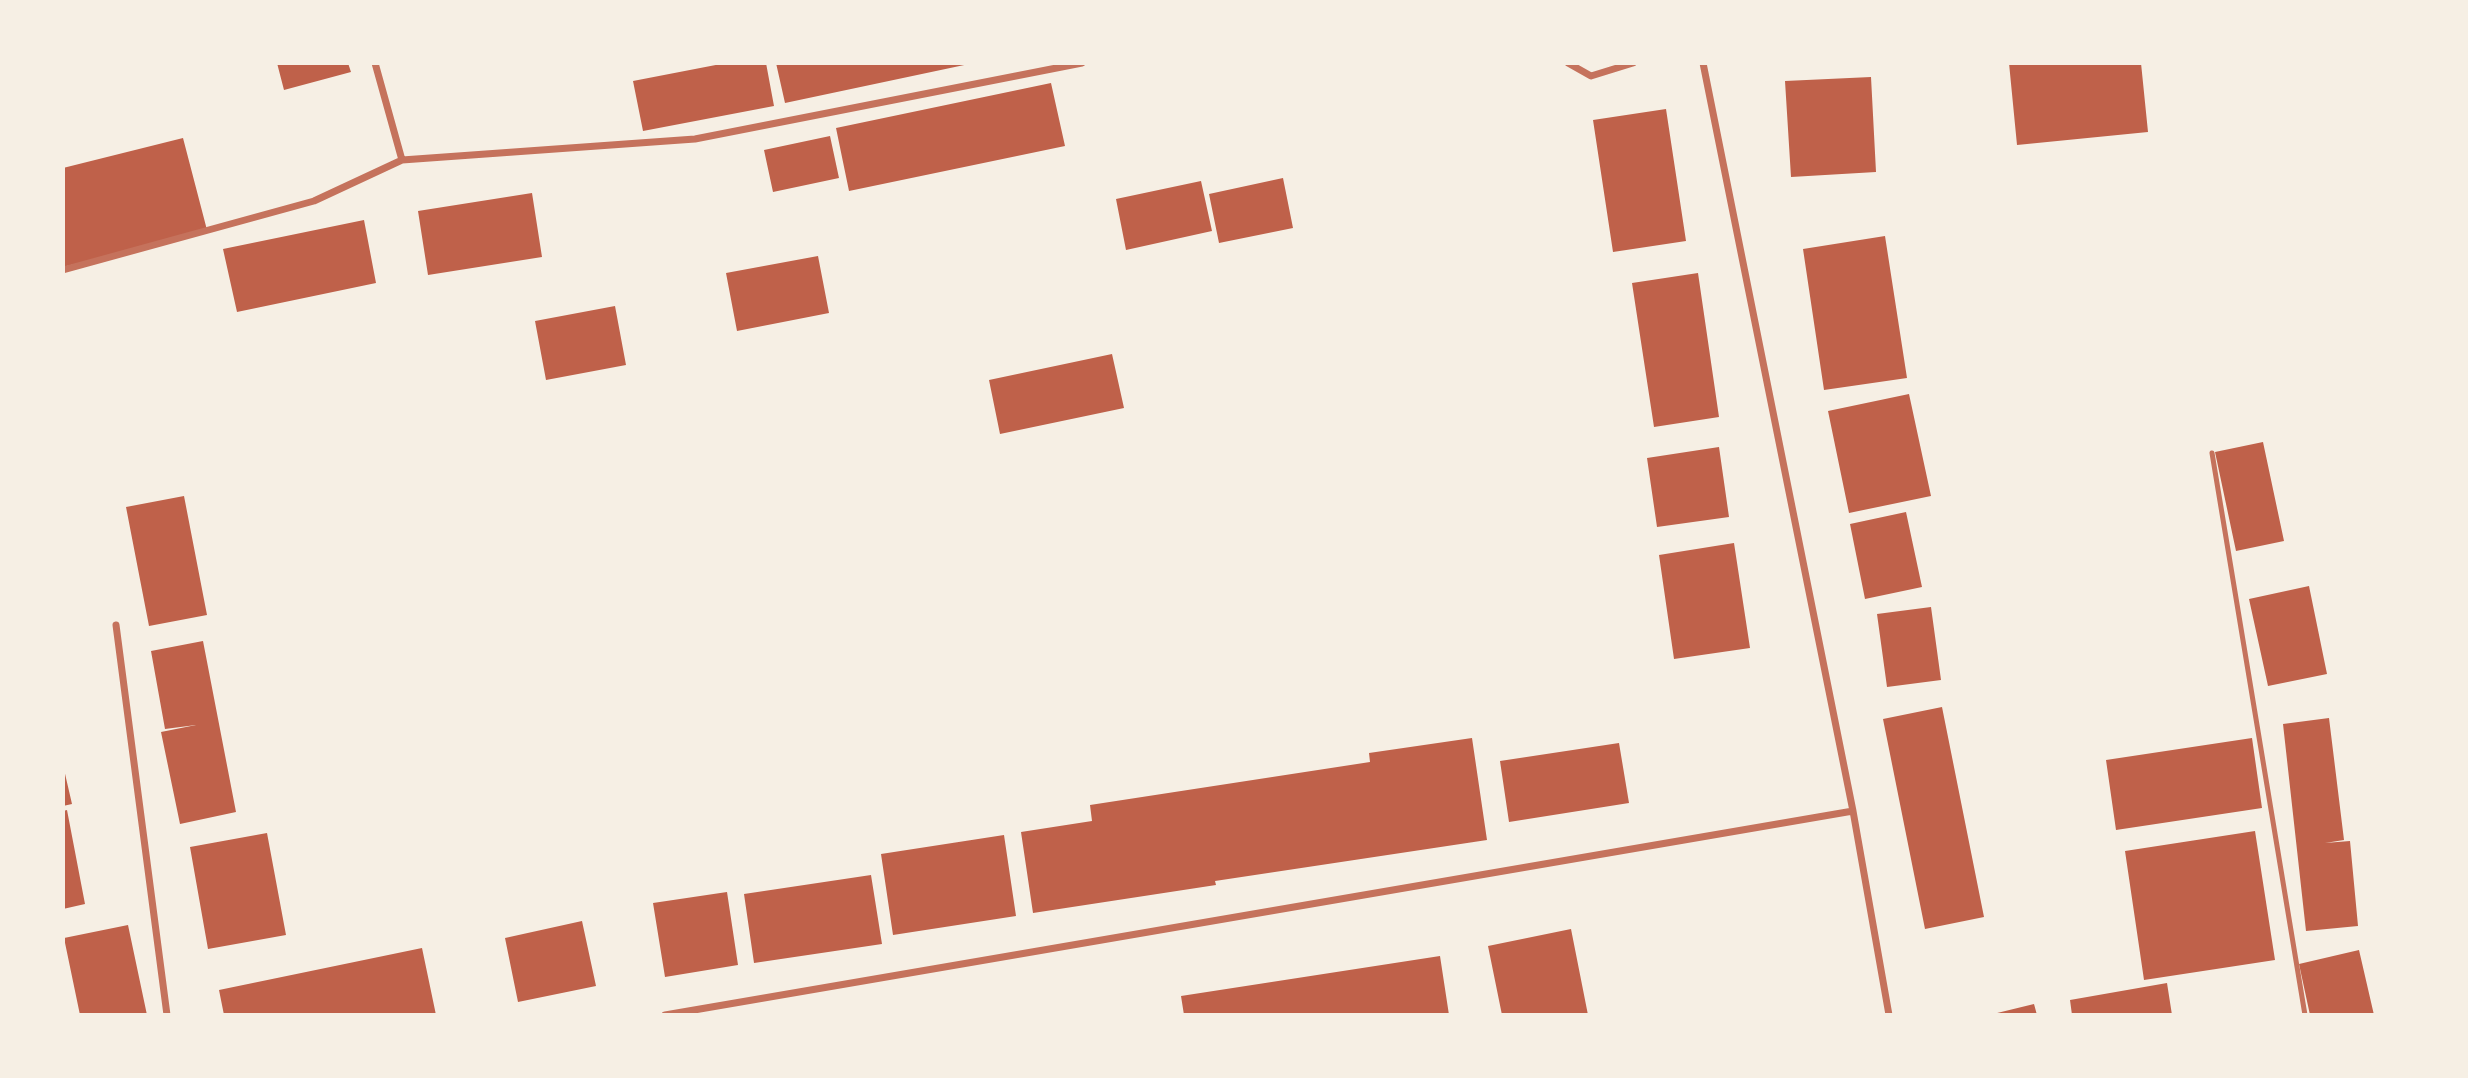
<!DOCTYPE html>
<style>
body{margin:0}
#map{position:relative;width:2468px;height:1078px;overflow:hidden;background:#f6efe4;font-family:Cabin,sans-serif}
canvas{display:block}
.frame{position:absolute;inset:0;border:65px solid #f6efe4;pointer-events:none}
</style>
<div id="map">
<canvas width="2468" height="1078"></canvas>
<div class="frame"></div>
</div>
<script>
const ctx = document.querySelector('canvas').getContext('2d');
ctx.lineJoin = 'round';
function fill(path, color) {
  ctx.fillStyle = color;
  ctx.fill(path, 'evenodd');
}
function trace(path, color, width, dash) {
  ctx.strokeStyle = color;
  ctx.lineWidth = width;
  ctx.lineCap = dash ? 'butt' : 'round';
  ctx.setLineDash(dash || []);
  ctx.stroke(path);
}
fill(new Path2D(`
 M277 63H348L351 72 284 90Z
 M726 63H766L774 106 643 131 633 81Z
 M776 63H969V64L785 103Z
 M2009 63H2141L2148 132 2017 145Z
 M1871 77 1876 172 1791 177 1785 81Z
 M1051 83 1065 146 849 191 836 128Z
 M1666 109 1686 241 1613 252 1593 120Z
 M830 136 839 178 773 192 764 150Z
 M183 138 207 230 63 267V168Z
 M1283 178 1293 228 1219 243 1209 194Z
 M1201 181 1212 231 1126 250 1116 199Z
 M532 193 542 257 428 275 418 211Z
 M364 220 376 283 237 312 223 249Z
 M1885 236 1907 378 1824 390 1803 249Z
 M818 256 829 313 737 331 726 273Z
 M1698 273 1719 417 1654 427 1632 283Z
 M615 306 626 365 546 380 535 321Z
 M1112 354 1124 408 1000 434 989 380Z
 M1909 394 1931 496 1849 513 1828 411Z
 M2263 442 2284 541 2236 551 2215 452Z
 M1719 447 1729 517 1657 527 1647 458Z
 M184 496 207 615 149 626 126 507Z
 M1906 512 1922 587 1865 599 1850 524Z
 M1734 543 1750 648 1674 659 1659 555Z
 M2309 586 2327 674 2268 686 2249 599Z
 M1931 607 1941 680 1887 687 1877 614Z
 M203 641 236 812 180 824 161 732 196 725 165 729 151 651Z
 M1942 707 1984 917 1925 929 1883 719Z
 M2329 718 2344 840 2325 843 2350 841 2358 926 2306 931 2283 724Z
 M1472 738 1487 840 1215 881 1216 885 1033 913 1021 832 1092 821 1090 805 1370 762 1369 753Z
 M2252 738 2262 808 2116 830 2106 760Z
 M1619 743 1629 803 1509 822 1500 761Z
 M63 765 72 804 63 806Z
 M67 810 85 904 63 909V811Z
 M2255 831 2275 960 2144 980 2125 851Z
 M267 833 286 935 208 949 190 847Z
 M1004 835 1016 916 893 935 881 854Z
 M871 875 882 944 754 963 744 894Z
 M727 892 738 965 665 977 653 903Z
 M582 921 596 986 518 1002 505 938Z
 M128 925 147 1015H80L64 938Z
 M1571 929 1588 1015H1502L1488 946Z
 M422 948 436 1015H224L219 990Z
 M2359 950 2374 1015H2310L2299 964Z
 M1440 956 1449 1015H1184L1181 996Z
 M2167 983 2172 1015H2072L2070 1000Z
 M2034 1004 2037 1015H1993V1014Z`), '#bf614a');
trace(new Path2D(`
 M2212 453 2305 1015`), '#c5725c', 5);
trace(new Path2D(`
 M1568 63 1591 76 1633 63
 M1703 63 1853 811 1889 1015
 M402 160 695 139 1082 63
 M63 270 314 201 402 160 375 63
 M116 625 167 1015
 M665 1015 1853 811`), '#c5725c', 7);
</script>
